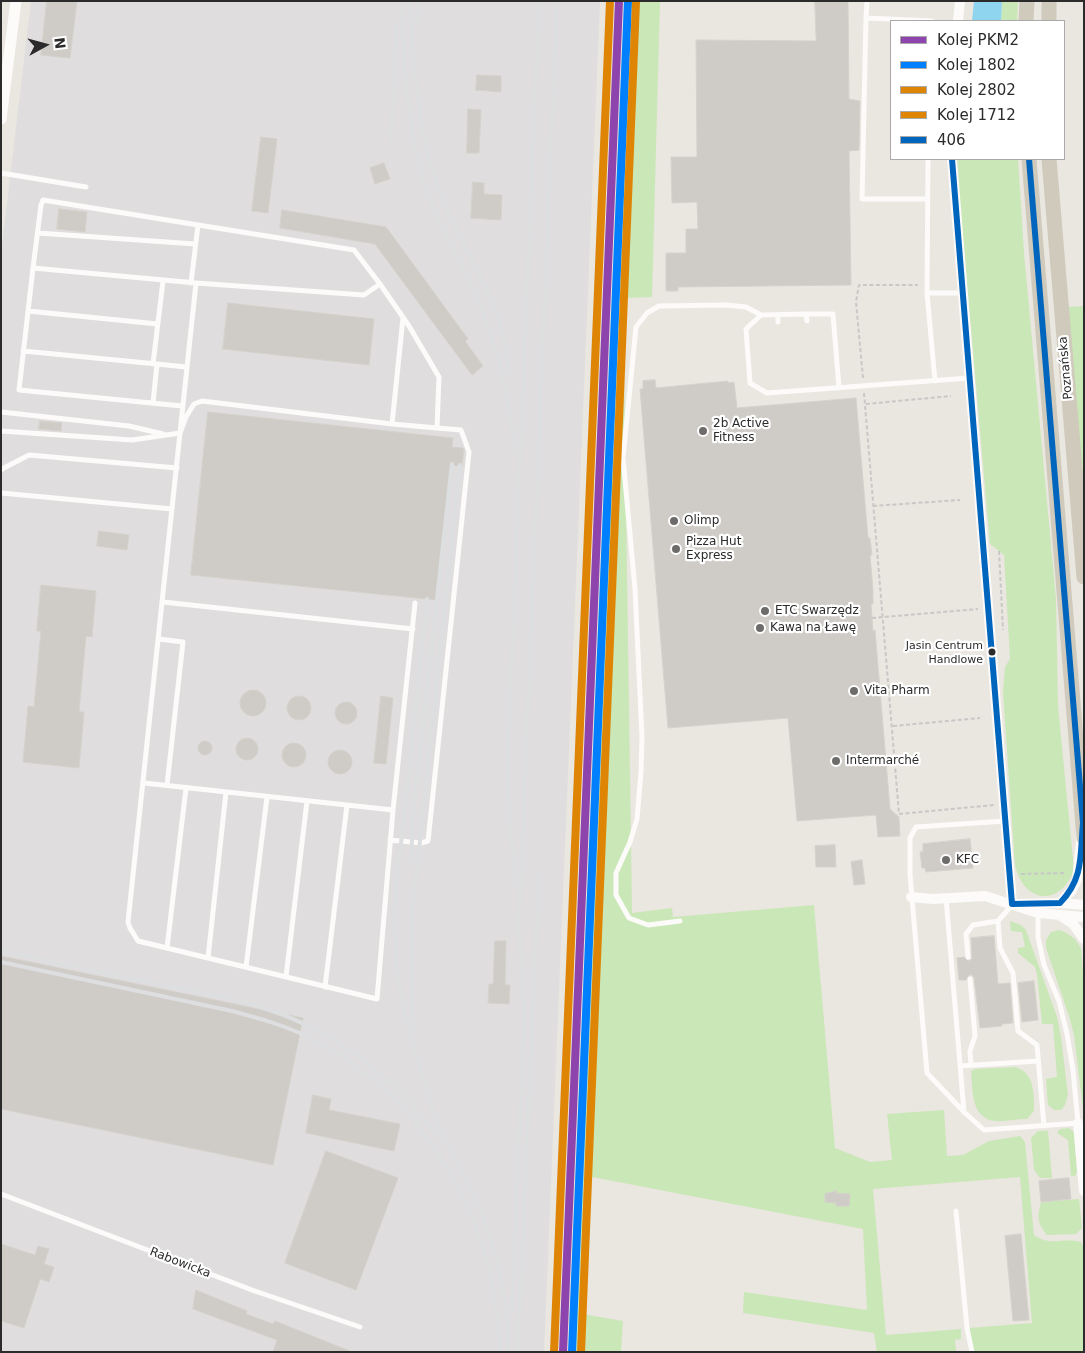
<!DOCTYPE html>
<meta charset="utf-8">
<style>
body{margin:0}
#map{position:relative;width:1085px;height:1353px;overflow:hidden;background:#eae6e0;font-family:"DejaVu Sans",sans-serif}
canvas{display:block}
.frame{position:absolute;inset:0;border:2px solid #2b2b2b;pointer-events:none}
.legend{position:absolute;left:890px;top:20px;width:175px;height:140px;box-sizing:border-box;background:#fff;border:1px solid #aaa;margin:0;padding:6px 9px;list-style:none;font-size:15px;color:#2b2b2b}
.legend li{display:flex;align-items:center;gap:10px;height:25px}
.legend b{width:25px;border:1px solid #aaa}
.north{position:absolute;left:20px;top:20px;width:50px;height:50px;-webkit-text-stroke:4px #fff;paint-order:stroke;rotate:83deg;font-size:14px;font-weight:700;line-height:20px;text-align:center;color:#2b2b2b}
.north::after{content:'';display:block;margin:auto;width:18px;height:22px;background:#2b2b2b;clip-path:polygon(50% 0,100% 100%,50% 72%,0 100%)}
</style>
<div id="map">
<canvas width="1085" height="1353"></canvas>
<div class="frame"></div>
<ul class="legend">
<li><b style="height:6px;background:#8e44ad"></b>Kolej PKM2</li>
<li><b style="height:6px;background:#0080ff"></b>Kolej 1802</li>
<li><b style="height:6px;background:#df8506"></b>Kolej 2802</li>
<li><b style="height:6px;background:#df8506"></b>Kolej 1712</li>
<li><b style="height:6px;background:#0065bd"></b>406</li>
</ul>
<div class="north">N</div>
</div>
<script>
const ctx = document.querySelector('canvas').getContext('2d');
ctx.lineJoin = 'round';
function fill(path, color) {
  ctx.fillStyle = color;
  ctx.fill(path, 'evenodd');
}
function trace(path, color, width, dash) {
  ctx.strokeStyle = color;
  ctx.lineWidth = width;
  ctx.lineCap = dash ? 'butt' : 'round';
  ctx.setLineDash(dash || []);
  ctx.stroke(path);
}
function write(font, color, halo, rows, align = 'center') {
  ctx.font = font + ' "DejaVu Sans",sans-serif';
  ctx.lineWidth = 4.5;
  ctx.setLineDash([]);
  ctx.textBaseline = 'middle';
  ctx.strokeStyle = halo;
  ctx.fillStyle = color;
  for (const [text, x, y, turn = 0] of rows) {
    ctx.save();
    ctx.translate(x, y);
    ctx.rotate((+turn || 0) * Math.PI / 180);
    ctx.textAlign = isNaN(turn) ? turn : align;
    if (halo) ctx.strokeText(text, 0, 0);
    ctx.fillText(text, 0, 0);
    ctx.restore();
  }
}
fill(new Path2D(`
 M31 1H600L544 1352H1V254Z`), '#e0dddf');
fill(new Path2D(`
 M628 1H660L652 297 623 298 632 913 672 908 673 917 814 905 835 1148 870 1162 892 1160 887 1114 944 1110 947 1156 963 1155 989 1141 1020 1136 1025 1142 1034 1235C1051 1247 1063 1237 1081 1242L1083 1246 1084 1352H974L969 1328 1032 1323 1020 1177 873 1189 886 1335 961 1329V1339L955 1340 956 1352H877L874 1333 743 1313 744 1292 867 1310 863 1229 587 1176 582 1314 623 1321 621 1352H569L595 835Z
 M1002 1H1018L1017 21H1001Z
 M956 159H1018L1024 253 1056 599 1058 706 1074 870C1060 907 1024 904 1015 865L1003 693 1005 667 1010 659 1004 555 990 544Z
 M1084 306V498L1067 307Z
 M1010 921 1021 925 1026 930 1057 1017 1061 1037 1068 1095 1065 1105 1061 1110H1054L1048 1105 1046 1079 1057 1077 1053 1024H1042L1037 974 1035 967 1018 953V948L1025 947 1022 932 1011 931Z
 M1059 930 1065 932 1075 939 1081 948 1084 984V1117L1074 1035 1069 1016 1046 948V940L1051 932Z
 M1015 1067C1035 1072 1034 1095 1034 1111L1027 1119C1016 1119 1005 1122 995 1121 970 1118 973 1089 971 1071L976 1069Z
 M1069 1128 1074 1132 1077 1172 1075 1176H1071L1068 1140 1057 1133 1060 1129Z
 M1038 1131H1048L1052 1178H1040L1034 1170 1031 1138Z
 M1079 1199 1082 1228 1076 1234 1047 1235C1037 1222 1037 1217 1041 1202Z`), '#cae7b7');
fill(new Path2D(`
 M974 1H1002L1001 21H972Z`), '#8fd5f0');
const building = new Path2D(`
 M47 1H77L70 58 41 55Z
 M815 1H848L849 99 860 101 859 150 849 151 851 285 678 287V291H666V253H686V229H698L697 202 672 203 671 157H697L696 40 816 41Z
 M477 75 501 76V92L476 90Z
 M468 109 481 110 479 153H467Z
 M261 137 277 139 268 213 252 211Z
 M384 163 390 179 375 184 370 168Z
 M473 182 484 183V194L502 195 501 220 471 218Z
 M59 209 87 212 85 232 57 229Z
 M282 210 386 227 468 339 465 341 483 366 472 375 375 244 280 228Z
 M228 303 374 319 369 365 223 349Z
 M655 380 656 388 728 381V383L734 382 737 408 856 398 868 538H870L872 555H870L873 590V604H871L872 618 873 631 875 630 890 809 899 817 900 836 878 837 876 815 797 821 788 718 668 728 640 389H643V381Z
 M208 412 453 438 452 447 463 448 464 450 462 466 450 465 436 600 191 575Z
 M40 421 62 423 61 431 39 429Z
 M99 531 129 535 127 550 97 546Z
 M41 585 96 591 92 637 86 636 79 712H84L79 768 23 762 28 706 34 707 41 631H37Z
 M240 703a13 13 0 1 1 26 0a13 13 0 1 1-26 0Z
 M381 696 393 698 386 764 374 763Z
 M287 708a12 12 0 1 1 24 0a12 12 0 1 1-24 0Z
 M335 713a11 11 0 1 1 22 0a11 11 0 1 1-22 0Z
 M236 749a11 11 0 1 1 22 0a11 11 0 1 1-22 0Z
 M198 748a7 7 0 1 1 14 0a7 7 0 1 1-14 0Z
 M282 755a12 12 0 1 1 24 0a12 12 0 1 1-24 0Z
 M328 762a12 12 0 1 1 24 0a12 12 0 1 1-24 0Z
 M970 839 973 868 926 872 925 868H922L920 852H923V844Z
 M835 845 836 867H816L815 846Z
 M862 860 865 884 854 885 851 862Z
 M994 936 998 984 1010 983 1013 1023 1002 1024V1026L980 1028 974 978 972 975H969L966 980H959L957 958 964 957 968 961 972 959 971 938Z
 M495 941H506L505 985H510L509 1004 488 1003 489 984H493Z
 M1 956 303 1018 273 1165 1 1109Z
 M1034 981 1038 1020 1022 1022 1018 983Z
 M313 1095 331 1099 329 1110 400 1124 394 1151 306 1133Z
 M326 1151 398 1178 356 1290 285 1263Z
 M1069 1178 1071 1199 1041 1202 1039 1181Z
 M837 1191 836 1193 850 1194 849 1206H836V1203L825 1202V1194Z
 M1021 1234 1029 1320 1013 1321 1005 1236Z
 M1 1244 35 1255 38 1246 49 1249 44 1264 54 1267 49 1282 40 1279 24 1328 1 1321Z
 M196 1290 247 1311 246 1314 273 1324 275 1321 352 1352H273L277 1340 193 1309Z`);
fill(building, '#cfccc7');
trace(building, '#d5d2cc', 1);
trace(new Path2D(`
 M629 105 636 1
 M863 378 856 302 859 285H918
 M864 393 899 814 994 805
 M866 404 951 396
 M873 506 960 500
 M999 551 1003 630
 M872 618 978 609
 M893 726 980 718
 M1021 874 1066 873`), '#c8c8c7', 2, [4, 2.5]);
trace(new Path2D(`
 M867 1 866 18 932 21
 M866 18 862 199H927
 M928 159 927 293H962
 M1 173 86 187
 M198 225 354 250 380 284
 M38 233 195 244
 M33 268 41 205 43 200 198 225 191 283
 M927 293 935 381
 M28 311 158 324
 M806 314H833L839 388
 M761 315 746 329 750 383 767 393 969 378
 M778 315V322
 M23 351 157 364 153 403
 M153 364 163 281
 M157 364 186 367
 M182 406 19 390 33 268 196 283
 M1 412 129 426 163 434
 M392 424 403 318
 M1 431 132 440 180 433 196 283 364 295 380 284 409 326 439 377 437 428 392 424 202 401 194 404 186 417 180 433 128 922 130 928 138 941 377 999 393 810 144 783
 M1 470 2 469 29 455 177 468
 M1 493 172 509
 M163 602 413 629
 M159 639 183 642 167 785
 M393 810 415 603
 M1005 821 916 827 910 838V875L927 1073 964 1112 984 1130 1078 1123 1084 1128
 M390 840 421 843 428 841 469 452 461 430 437 428
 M946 898 964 1112
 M1012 905 998 921 1000 948 1013 973 1018 1031 1037 1045 1044 1126
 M1038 914V937L1044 965 1059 1001 1067 1034 1073 1070 1078 1123
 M680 921 648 925 629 918 616 895V873L630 842 637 819 641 772 642 737 635 589 623 458 636 327 647 313 659 306 726 305 746 307 761 315 806 314 807 321
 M167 948 186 788
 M968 957 966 934 973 925 998 921
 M208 958 226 792
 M246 967 267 797
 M286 977 307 801
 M970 979 975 1036 970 1051 971 1065
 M325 987 347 805
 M960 1066 1038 1061
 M1 1194 252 1290 360 1327
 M956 1211 967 1328 972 1352`), '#fcfbfa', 5);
trace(new Path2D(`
 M958 21 960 1
 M952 159 1012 904
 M911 897 933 899 985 896 1038 913 1084 917
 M1060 903 1072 890 1077 880 1082 832
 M1018 904 1060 903 1084 905
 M1061 916 1073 924 1084 939
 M1078 1123 1084 1191`), '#fcfbfa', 10);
trace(new Path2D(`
 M1 119 16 1`), '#fcfbfa', 11);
trace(new Path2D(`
 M1026 21 1027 1
 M1049 21V1
 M1029 159 1084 838
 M1049 159 1084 577`), '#cfcabb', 15);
trace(new Path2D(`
 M400 1C405 61 406 124 424 182 437 223 461 259 478 299 498 347 509 397 515 449
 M409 1C414 62 417 124 436 182 452 230 483 272 499 320 505 337 507 355 509 373
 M417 21 418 1
 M391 140 396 25
 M427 599 395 900C392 961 401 1006 419 1064 424 1082 429 1101 436 1118 450 1151 468 1182 482 1215 500 1258 507 1305 509 1352
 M411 862 413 814 452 464
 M515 887 508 788V751L539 1
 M1 951C53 962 105 973 157 984 189 990 222 996 253 1005 329 1026 394 1075 440 1139
 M1 962 232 1011C258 1018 284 1025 308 1037 394 1079 456 1160 484 1251 494 1283 497 1318 501 1352
 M414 1030 411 992 413 906 460 465
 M523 1046 524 1018 519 923 557 1
 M512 1308 523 1041
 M518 1352 539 869`), '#dddedf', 4);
trace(new Path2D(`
 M952 159 1012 904 1060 903C1084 878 1080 855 1083 823L1029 159`), '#0065bd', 6);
trace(new Path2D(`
 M563 1352 619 1`), '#8e44ad', 8);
trace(new Path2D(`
 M572 1352 628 1`), '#0080ff', 8);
trace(new Path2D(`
 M554 1352 610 1`), '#df8506', 8);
trace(new Path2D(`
 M581 1352 636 2`), '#df8506', 8);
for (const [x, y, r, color] of [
 [703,431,5,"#6e6c6a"],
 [674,521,5,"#6e6c6a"],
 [676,549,5,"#6e6c6a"],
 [765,611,5,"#6e6c6a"],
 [760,628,5,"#6e6c6a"],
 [992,652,4.5,"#2b2b2b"],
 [854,691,5,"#6e6c6a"],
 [836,761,5,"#6e6c6a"],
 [946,860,5,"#6e6c6a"]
]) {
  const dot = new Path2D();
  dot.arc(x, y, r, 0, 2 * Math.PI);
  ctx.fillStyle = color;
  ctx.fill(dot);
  trace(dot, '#fff', 2);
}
write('11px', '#2b2b2b', '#fff', [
 ["Jasin Centrum",983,646],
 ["Handlowe",983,660]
], 'right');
write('12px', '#2b2b2b', '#fff', [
 ["Poznańska",1066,368,-95],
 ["Rabowicka",180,1263,21]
]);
write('12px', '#2b2b2b', '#fff', [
 ["2b Active",713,424],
 ["Fitness",713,438],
 ["Olimp",684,521],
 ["Pizza Hut",686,542],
 ["Express",686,556],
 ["ETC Swarzędz",775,611],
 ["Kawa na Ławę",770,628],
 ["Vita Pharm",864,691],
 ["Intermarché",846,761],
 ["KFC",956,860]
], 'left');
</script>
